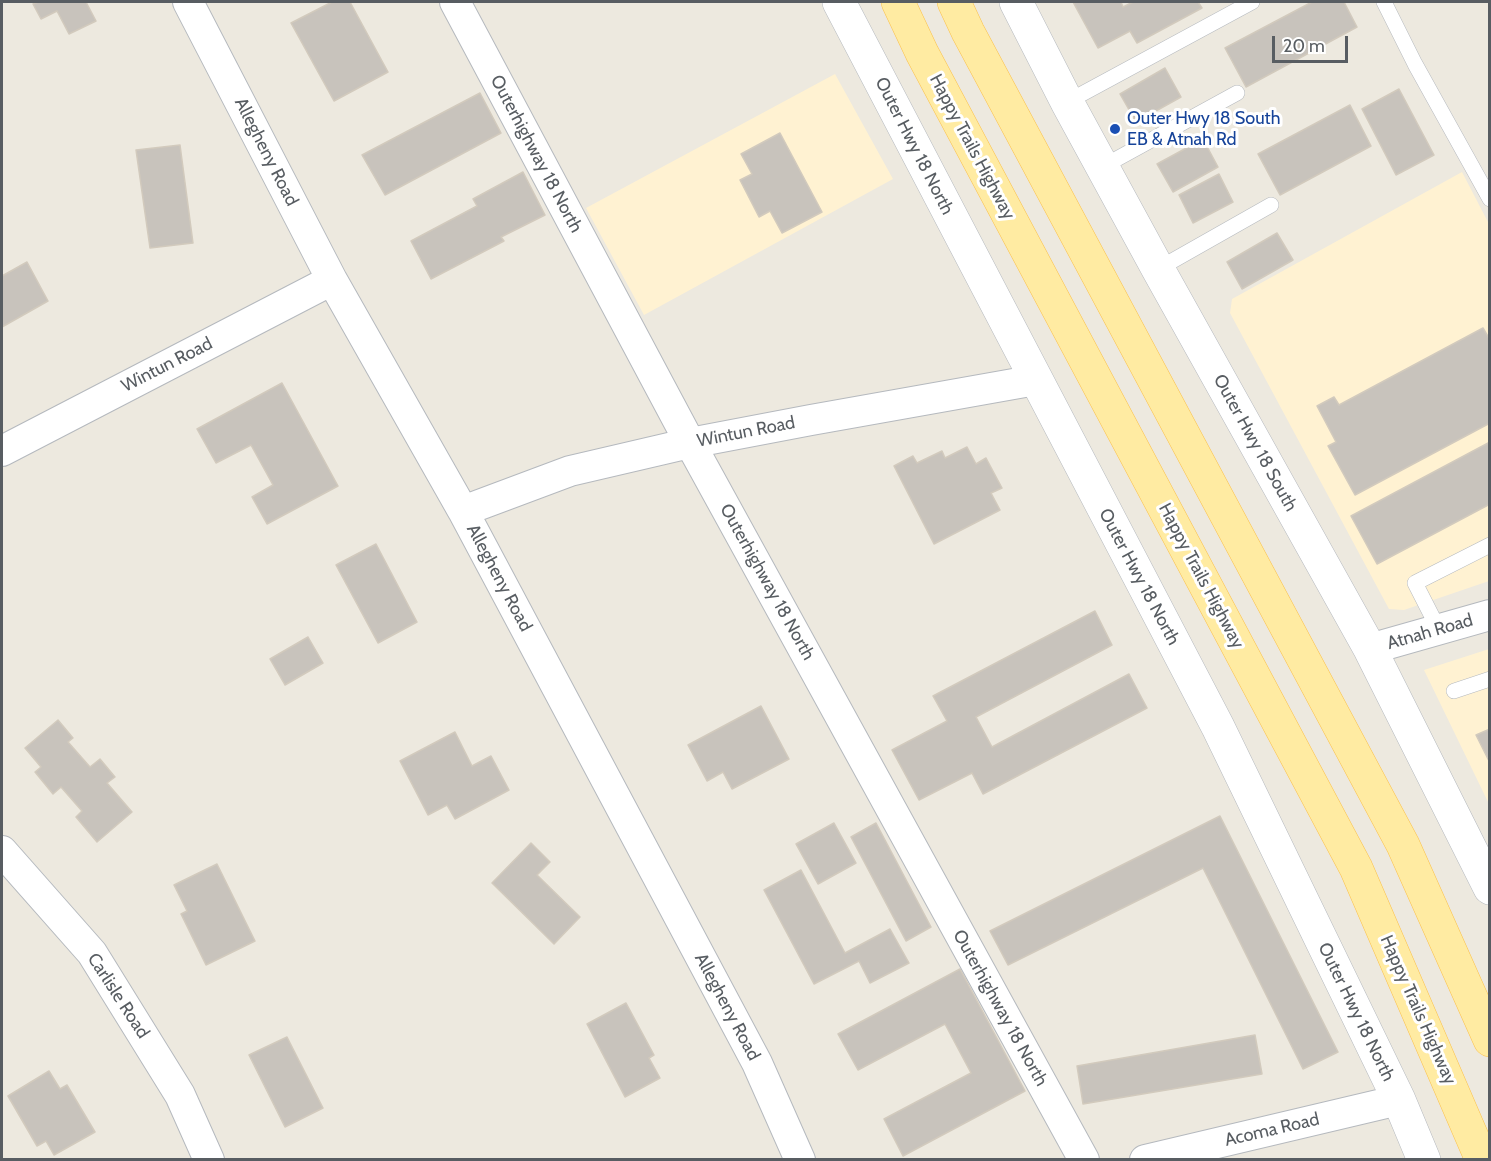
<!DOCTYPE html>
<style>
body{margin:0}
#map{position:relative;width:1491px;height:1161px;overflow:hidden;background:#ede9df;font-family:Cabin,sans-serif}
canvas{display:block}
.frame{position:absolute;inset:0;border:3px solid #585d62;pointer-events:none}
.scale{position:absolute;left:1272px;top:36px;width:76px;height:27px;box-sizing:border-box;border:3px solid #585d62;border-top:0;padding-left:8px;font-size:18px;line-height:21px;white-space:nowrap;color:#585d62;-webkit-text-stroke:4px #fff;paint-order:stroke}
</style>
<div id="map">
<canvas width="1491" height="1161"></canvas>
<div class="frame"></div>
<div class="scale">20 m</div>
</div>
<script>
const ctx = document.querySelector('canvas').getContext('2d');
ctx.lineJoin = 'round';
function fill(path, color) {
  ctx.fillStyle = color;
  ctx.fill(path, 'evenodd');
}
function trace(path, color, width, dash) {
  ctx.strokeStyle = color;
  ctx.lineWidth = width;
  ctx.lineCap = dash ? 'butt' : 'round';
  ctx.setLineDash(dash || []);
  ctx.stroke(path);
}
function write(font, color, halo, rows, align = 'center') {
  ctx.font = font + ' Cabin,sans-serif';
  ctx.lineWidth = 6;
  ctx.setLineDash([]);
  ctx.textBaseline = 'middle';
  ctx.strokeStyle = halo;
  ctx.fillStyle = color;
  for (const [text, x, y, turn = 0] of rows) {
    ctx.save();
    ctx.translate(x, y);
    ctx.rotate((+turn || 0) * Math.PI / 180);
    ctx.textAlign = isNaN(turn) ? turn : align;
    if (halo) ctx.strokeText(text, 0, 0);
    ctx.fillText(text, 0, 0);
    ctx.restore();
  }
}
fill(new Path2D(`
 M835 74 893 179 644 315 586 208Z
 M1462 172 1489 224V581L1404 610 1389 609 1230 313 1232 299Z
 M1489 649V804L1424 670Z`), '#fff2d2');
const building = new Path2D(`
 M38 2H86L96 21 69 34 57 11 41 19 33 4Z
 M332 2H350L388 72 334 101 291 23Z
 M1073 2H1121L1123 7 1133 2H1198L1202 8 1137 43 1130 31 1098 48Z
 M1312 2H1344L1357 27 1246 87 1225 48Z
 M1165 68 1181 97 1136 122 1120 94Z
 M1399 89 1434 155 1396 175 1362 109Z
 M480 93 501 133 385 195 362 155Z
 M1350 105 1371 146 1280 195 1258 154Z
 M780 133 822 212 782 233 770 211 759 217 740 180 752 174 741 154Z
 M1203 139 1218 167 1173 192 1157 164Z
 M180 145 193 243 150 248 136 150Z
 M523 172 545 215 501 237 504 241 431 279 411 241 477 206 473 199Z
 M1219 174 1233 202 1193 223 1179 195Z
 M1277 233 1293 260 1242 289 1227 262Z
 M27 262 48 301 2 327V276Z
 M1483 328 1490 340V423L1355 495 1328 446 1336 442 1317 406 1334 397 1339 405Z
 M282 383 338 486 267 524 252 497 273 485 251 445 216 463 197 429Z
 M1490 442V504L1377 564 1351 516Z
 M967 447 976 464 986 458 1002 488 991 493 1000 510 934 544 894 466 913 456 917 463 942 451 945 458Z
 M376 544 417 622 378 643 336 565Z
 M1095 611 1112 645 976 717 992 747 1129 674 1147 708 983 794 972 773 919 800 892 750 947 721 933 696Z
 M308 637 323 663 285 685 270 659Z
 M761 706 789 759 732 789 723 772 707 781 688 745Z
 M58 720 73 738 68 742 90 767 100 759 115 777 107 783 132 812 97 842 76 817 82 811 61 787 53 794 35 772 41 767 25 748Z
 M1490 729V763L1476 735Z
 M455 732 472 766 491 756 509 790 455 819 447 805 428 815 400 761Z
 M1220 816 1338 1052 1303 1069 1203 868 1008 965 990 931Z
 M834 823 856 863 818 884 796 844Z
 M876 823 931 927 906 941 851 837Z
 M531 843 550 862 537 875 580 917 554 944 492 883Z
 M217 864 255 941 206 965 181 914 187 911 174 885Z
 M801 870 845 953 890 929 909 963 870 983 859 961 814 984 764 890Z
 M960 969 1025 1091 903 1156 884 1119 971 1073 945 1024 858 1070 838 1034Z
 M626 1003 654 1055 649 1058 660 1078 625 1097 587 1024Z
 M1255 1035 1262 1074 1083 1104 1077 1066Z
 M287 1037 323 1108 285 1127 249 1055Z
 M49 1071 60 1089 67 1085 95 1132 54 1155 46 1141 37 1146 8 1096Z`);
fill(building, '#c8c3bc');
trace(building, '#d2cabd', 1.5);
const service = new Path2D(`
 M1384 2 1415 64 1490 199
 M1067 102 1252 2
 M1102 167 1237 93
 M1158 269 1271 205
 M1439 630 1415 583 1490 545
 M1454 691 1490 679`);
const minor = new Path2D(`
 M188 2 332 280 463 511 757 1063 800 1160
 M455 2 690 443 1084 1160
 M2 451 332 280
 M463 511 570 471 690 443 811 420 1036 380
 M1370 649 1490 615
 M2 851 92 953 180 1095 209 1160
 M1145 1160 1399 1100`);
const tertiary = new Path2D(`
 M839 2 1218 727 1399 1100 1424 1160
 M1016 2 1067 102 1158 269 1370 649 1490 888`);
const primary = new Path2D(`
 M898 2 922 53 1356 868 1482 1160
 M954 2 968 32 1403 845 1490 1040`);
trace(service, '#b5b9be', 16);
trace(minor, '#b5b9be', 32);
trace(tertiary, '#b5b9be', 34);
trace(primary, '#fbc04a', 34);
trace(service, '#fff', 15);
trace(minor, '#fff', 30);
trace(tertiary, '#fff', 33);
trace(primary, '#ffeba2', 33);
for (const [x, y, r, color] of [
 [1115,129,6,"#1a4fb4"]
]) {
  const dot = new Path2D();
  dot.arc(x, y, r, 0, 2 * Math.PI);
  ctx.fillStyle = color;
  ctx.fill(dot);
  trace(dot, '#fff', 2);
}
write('18px', '#164399', '#fff', [
 ["Outer Hwy 18 South",1127,119],
 ["EB & Atnah Rd",1127,140]
], 'left');
write('18px', '#585d62', '#fff', [
 ["Outer Hwy 18 North",914,146,63],
 ["Happy Trails Highway",972,147,62],
 ["Allegheny Road",266,152,63],
 ["Outerhighway 18 North",536,154,62],
 ["Wintun Road",167,365,-27],
 ["Wintun Road",746,432,-11],
 ["Outer Hwy 18 South",1255,443,61],
 ["Happy Trails Highway",1201,576,62],
 ["Outer Hwy 18 North",1139,577,62],
 ["Allegheny Road",499,578,62],
 ["Outerhighway 18 North",767,582,61],
 ["Atnah Road",1430,632,-16],
 ["Carlisle Road",118,996,57],
 ["Allegheny Road",727,1007,62],
 ["Outerhighway 18 North",1000,1008,61],
 ["Happy Trails Highway",1418,1010,66],
 ["Outer Hwy 18 North",1356,1012,64],
 ["Acoma Road",1272,1130,-13]
]);
</script>
